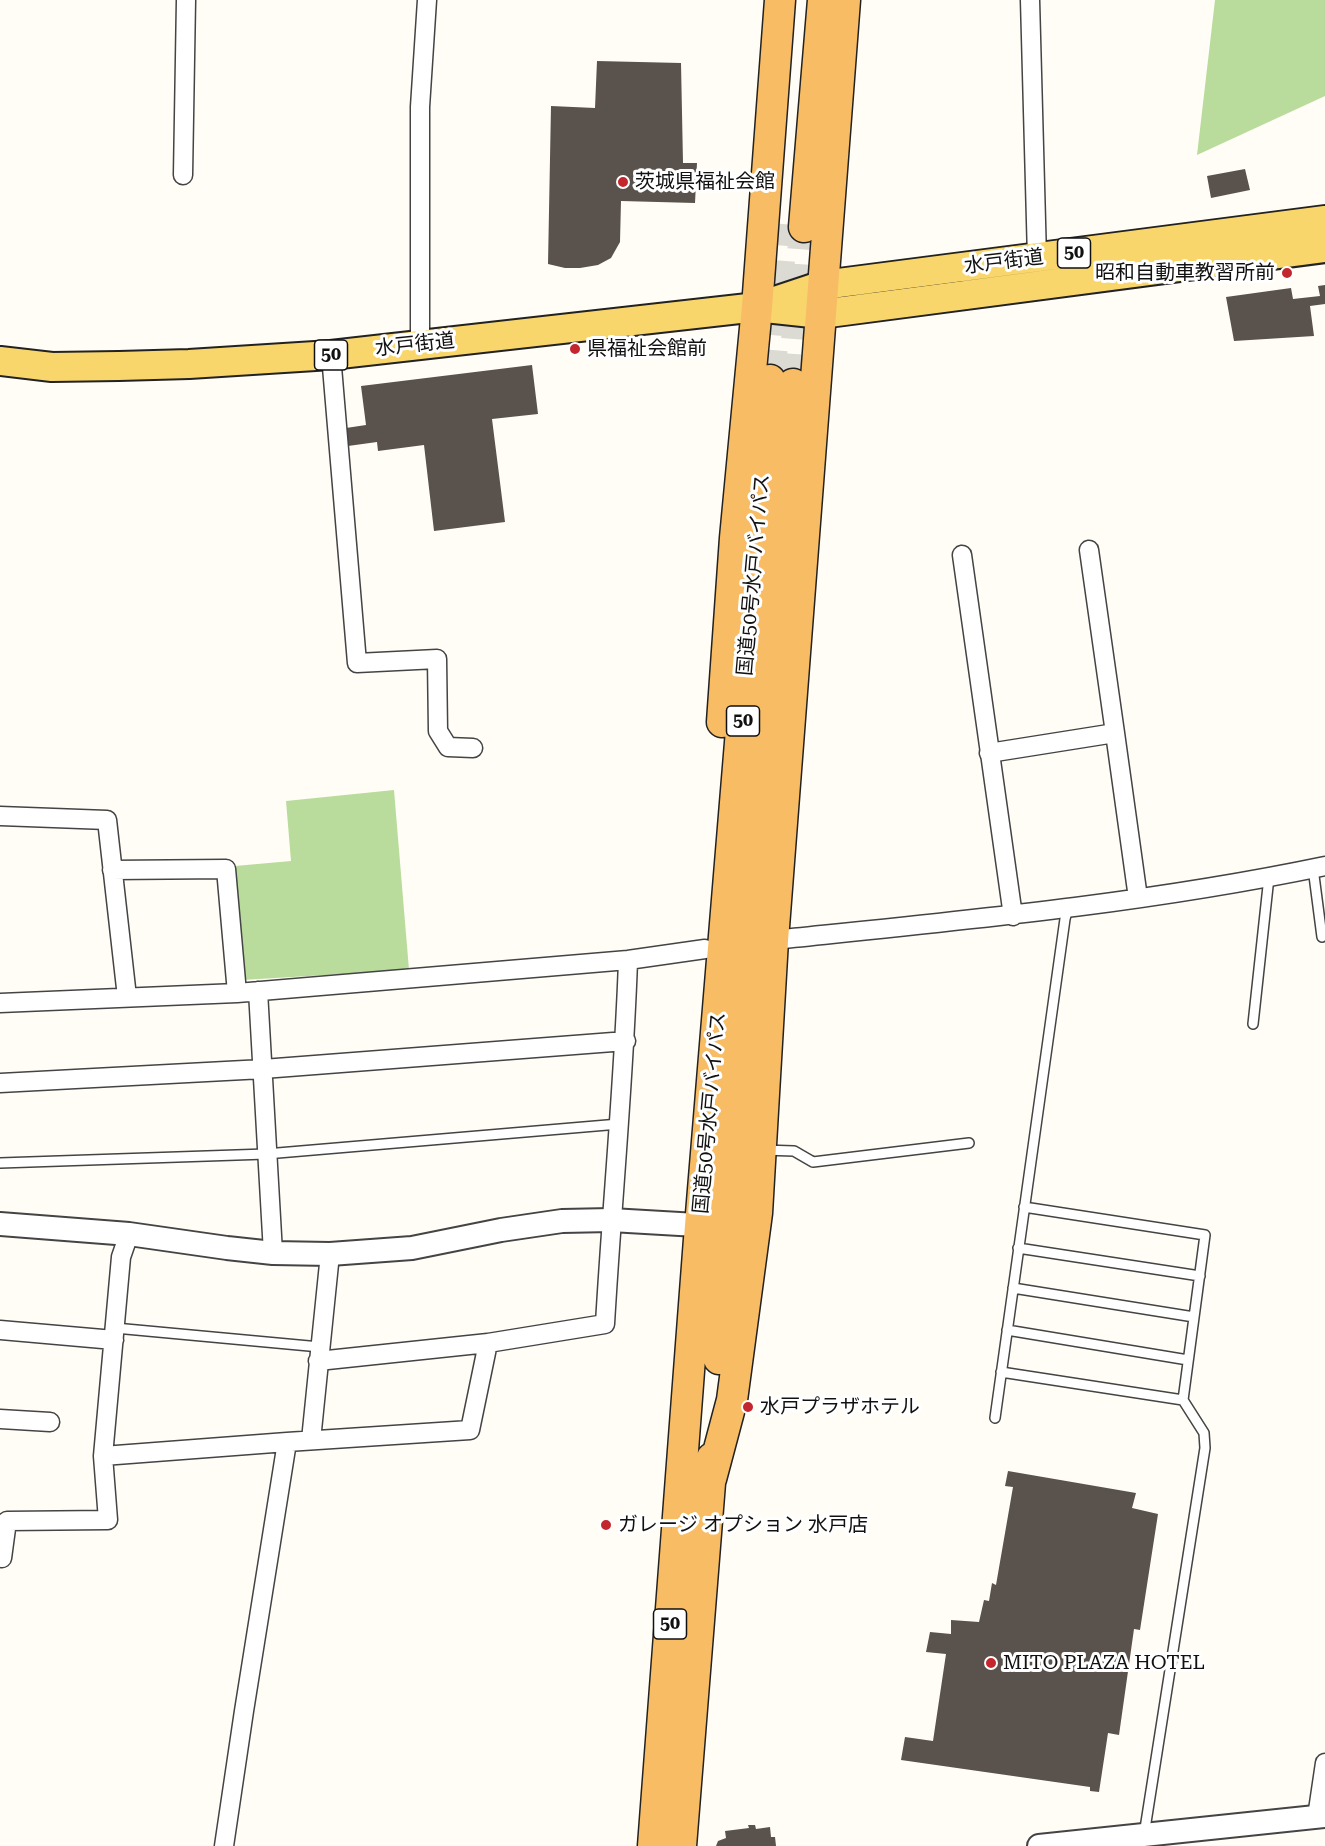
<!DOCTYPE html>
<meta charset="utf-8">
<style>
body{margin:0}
canvas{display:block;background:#fffdf5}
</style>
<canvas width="1325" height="1846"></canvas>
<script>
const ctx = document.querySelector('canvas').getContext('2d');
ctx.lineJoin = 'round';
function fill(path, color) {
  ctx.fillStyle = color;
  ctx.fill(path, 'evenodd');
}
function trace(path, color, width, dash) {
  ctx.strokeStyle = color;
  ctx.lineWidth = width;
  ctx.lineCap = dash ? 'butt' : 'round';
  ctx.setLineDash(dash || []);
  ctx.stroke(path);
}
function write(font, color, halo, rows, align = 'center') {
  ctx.font = font + ' "Roboto Serif","Noto Sans JP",serif';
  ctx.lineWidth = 6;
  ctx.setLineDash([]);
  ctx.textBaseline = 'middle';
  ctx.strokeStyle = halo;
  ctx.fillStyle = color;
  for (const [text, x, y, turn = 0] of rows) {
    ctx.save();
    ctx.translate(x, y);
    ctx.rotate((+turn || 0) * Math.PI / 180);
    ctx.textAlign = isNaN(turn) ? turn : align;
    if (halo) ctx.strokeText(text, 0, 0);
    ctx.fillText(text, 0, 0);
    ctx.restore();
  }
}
fill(new Path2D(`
 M1215 0H1325V96L1197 155Z
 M394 790 409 970 242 980 235 866 291 861 286 801Z`), '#b9dc9c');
fill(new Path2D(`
 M597 61 681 63 683 163H697L695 203 621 201 620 242 611 258 598 265 580 268H565L548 264 551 106 595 108Z
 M1245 169 1250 190 1211 198 1207 176Z
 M1325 285V304L1310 306 1314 336 1234 341 1226 297 1291 288 1293 299 1320 296 1318 286Z
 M532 365 538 414 492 419 505 522 434 531 424 445 378 451 377 442 348 446 346 428 366 425 361 386Z
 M1008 1471 1136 1493 1132 1508 1158 1514 1140 1630 1134 1629 1119 1735 1108 1733 1099 1792 1090 1791V1787L901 1760 905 1737 933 1741 946 1654 926 1652 930 1632 951 1634V1620L979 1622 984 1600 989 1601 992 1583 996 1585 1013 1487 1005 1486Z
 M748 1825H755L756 1829 770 1827 771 1837H775L776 1846H716L718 1841 726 1838 725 1831 749 1828Z`), '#5a524d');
trace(new Path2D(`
 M770 380 783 224
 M793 384 804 227`), '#dbdad3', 30, [30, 15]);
const service = new Path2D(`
 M1313 868 1322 937
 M1253 1024 1269 877
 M763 1150 794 1151 813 1162 969 1143
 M0 1163 266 1154 619 1124
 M1024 1207 1205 1235 1183 1400
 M1018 1248 1200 1276
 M1013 1288 1194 1317
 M115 1328 320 1347
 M1007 1330 1188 1360
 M1001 1372 1183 1400 1204 1433 1205 1448 1144 1835
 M995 1418 1065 919 1068 908`);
const minor = new Path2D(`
 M1030 0 1037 258
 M183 175 186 0
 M420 345V107L427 0
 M331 355 357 663 437 659 438 731 448 747 473 748
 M962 555 1013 916
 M1115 733 1138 898
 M989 753 1115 733 1089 550
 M0 816 107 820 127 997
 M112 870 226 869 237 993
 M773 940C957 921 1143 904 1325 866
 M258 991 273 1253
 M0 1003 237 993 628 960 705 949
 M0 1083 263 1069 626 1041
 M129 1234 121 1257 103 1456 287 1442 470 1430 488 1343 605 1324C612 1203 624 1081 628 960
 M0 1330 114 1340
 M318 1361 488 1343
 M0 1419 50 1422
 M311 1440 330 1254
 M2 1558 7 1521 108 1520 103 1456
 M1317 1817 1325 1763
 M224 1846 244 1711 287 1442`);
const tertiary = new Path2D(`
 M0 1224 129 1234 227 1248 273 1253 330 1254 412 1248 501 1230 562 1221 611 1220 714 1226
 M1039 1846 1325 1816`);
const primary = new Path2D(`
 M765 308 821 314 1325 248
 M0 361 52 367 119 366 189 364 331 355 757 307 823 285 1325 220`);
const trunk = new Path2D(`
 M804 227 823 0
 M722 722 735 538 757 307 780 0
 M719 1359 793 384
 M711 1479 732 1400 757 1213 773 940 845 0
 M653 1846 700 1226 770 380
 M681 1846 712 1458`);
trace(service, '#444', 12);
trace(minor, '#444', 21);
trace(tertiary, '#444', 26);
trace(primary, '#222', 32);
trace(trunk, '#222', 33);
trace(service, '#fff', 9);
trace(minor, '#fff', 18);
trace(tertiary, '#fff', 22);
trace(primary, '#f9d66b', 28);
trace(trunk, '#f7bc64', 30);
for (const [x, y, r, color] of [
 [623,182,6,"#c4262e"],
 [1287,273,6,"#c4262e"],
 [575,349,6,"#c4262e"],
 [748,1407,6,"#c4262e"],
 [606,1525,6,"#c4262e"],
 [991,1663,6,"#c4262e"]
]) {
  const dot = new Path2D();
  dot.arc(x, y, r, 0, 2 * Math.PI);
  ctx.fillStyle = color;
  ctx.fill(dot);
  trace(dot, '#fff', 2);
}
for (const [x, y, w] of [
 [1074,253,33],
 [331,355,33],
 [743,721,33],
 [670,1624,33]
]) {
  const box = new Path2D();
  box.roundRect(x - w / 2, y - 15, w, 30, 4.5);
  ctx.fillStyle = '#fff';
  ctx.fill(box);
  trace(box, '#111', 1.5);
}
write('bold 18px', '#111', null, [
 ["50",1074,253],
 ["50",331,355],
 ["50",743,721],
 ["50",670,1624]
]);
write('20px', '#111', '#fff', [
 ["茨城県福祉会館",635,182],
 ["昭和自動車教習所前",1275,273,"right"],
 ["県福祉会館前",587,349],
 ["水戸プラザホテル",760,1407],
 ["ガレージ オプション 水戸店",618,1525],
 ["MITO PLAZA HOTEL",1003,1663]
], 'left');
write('20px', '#111', '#fff', [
 ["水戸街道",1004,262,-7],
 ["水戸街道",415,345,-6],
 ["国道50号水戸バイパス",754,575,-85],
 ["国道50号水戸バイパス",710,1113,-85]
]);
</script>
